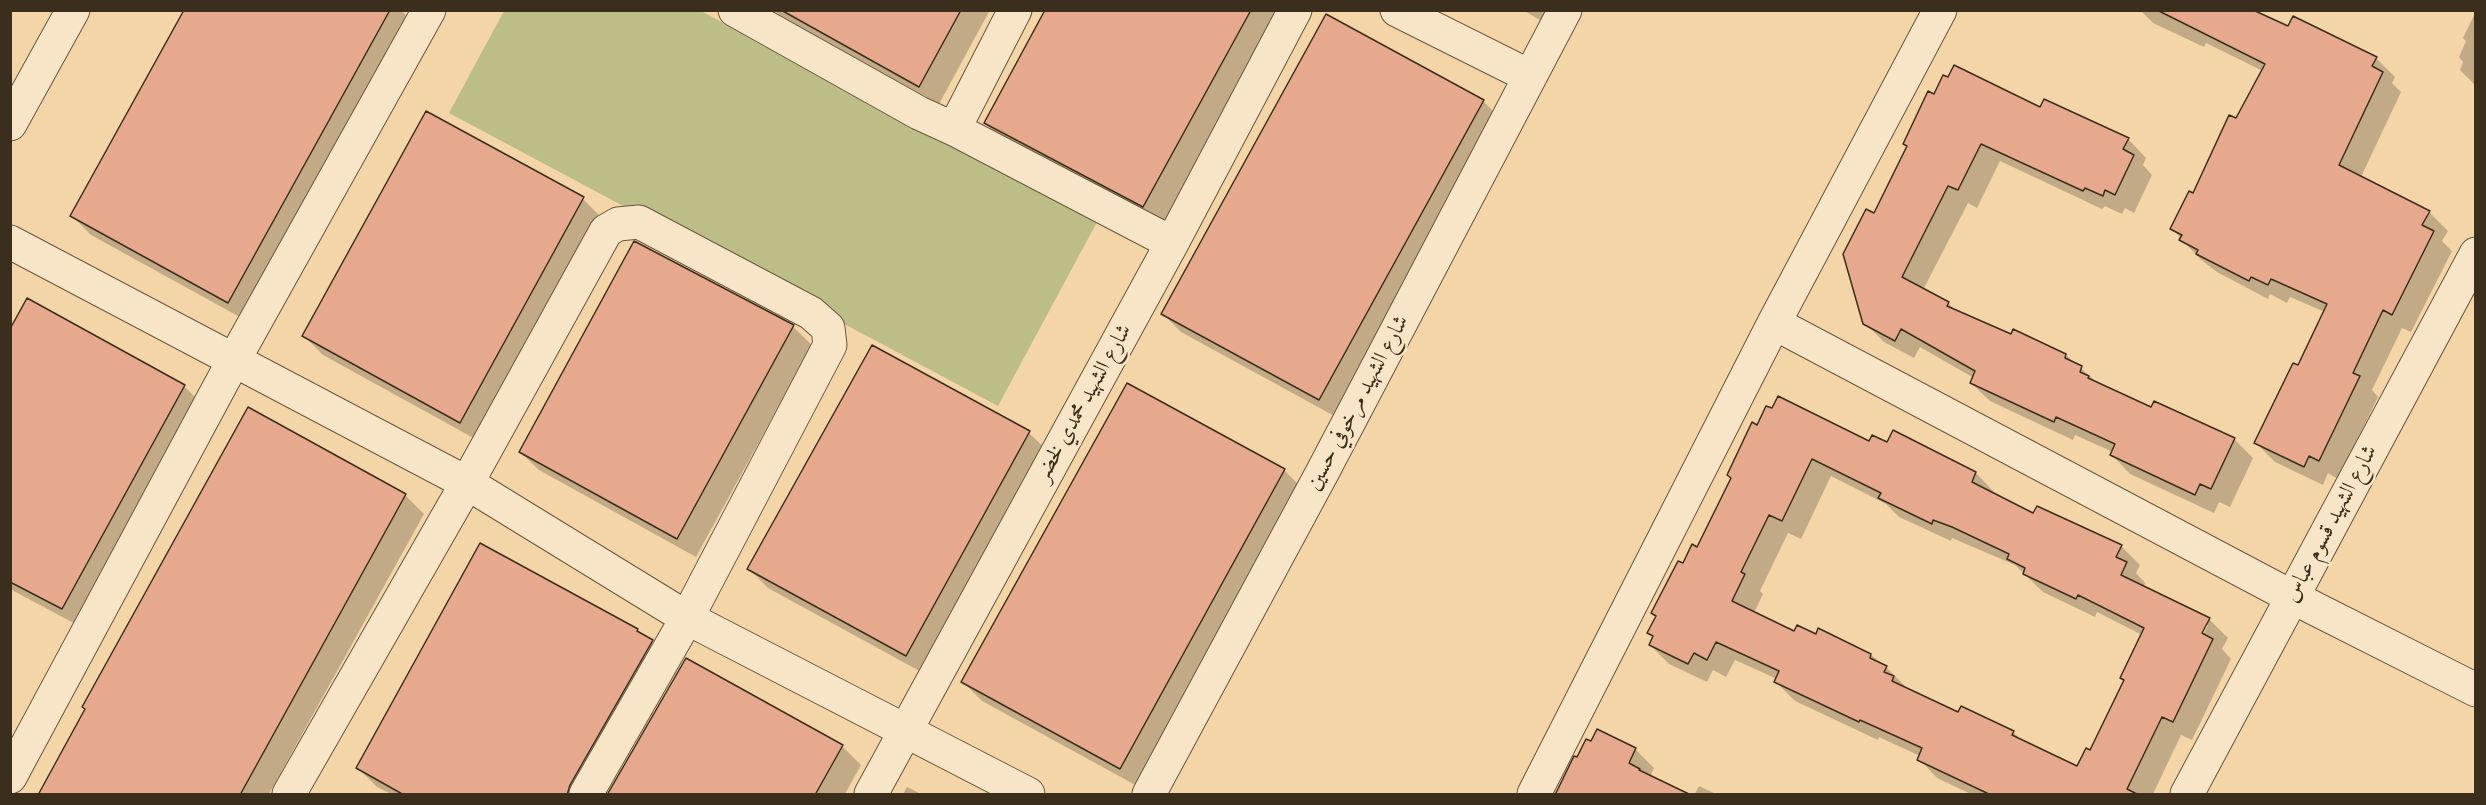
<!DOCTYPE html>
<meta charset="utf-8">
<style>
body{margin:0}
#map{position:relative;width:2486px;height:805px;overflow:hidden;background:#f4d5a8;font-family:"IM FELL French Canon",serif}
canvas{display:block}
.frame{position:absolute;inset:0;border:12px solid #3b2e1c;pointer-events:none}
</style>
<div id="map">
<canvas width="2486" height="805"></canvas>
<div class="frame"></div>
</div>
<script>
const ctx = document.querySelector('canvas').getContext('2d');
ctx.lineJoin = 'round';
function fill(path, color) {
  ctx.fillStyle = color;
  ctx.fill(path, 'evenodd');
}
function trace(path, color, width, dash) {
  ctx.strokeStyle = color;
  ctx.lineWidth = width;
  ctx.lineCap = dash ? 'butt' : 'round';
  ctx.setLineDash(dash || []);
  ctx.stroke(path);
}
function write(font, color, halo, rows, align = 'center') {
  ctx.font = font + ' "IM FELL French Canon",Amiri,serif';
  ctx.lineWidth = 5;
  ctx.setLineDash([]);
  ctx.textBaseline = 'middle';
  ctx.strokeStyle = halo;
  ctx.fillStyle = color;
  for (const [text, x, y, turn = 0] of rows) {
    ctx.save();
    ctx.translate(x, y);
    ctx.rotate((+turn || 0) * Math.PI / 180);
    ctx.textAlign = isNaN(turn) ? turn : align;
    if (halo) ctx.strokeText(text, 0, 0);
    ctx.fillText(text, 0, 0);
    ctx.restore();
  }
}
fill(new Path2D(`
 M504 11H701L1097 222 998 406 449 113Z`), '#bcbd87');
fill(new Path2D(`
 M185 10H401L412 22 247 321 91 235 72 216Z
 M774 10H990L939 104 782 18Z
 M1047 10H1280L1162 225 1004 142 985 123Z
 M1523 10H1559L1550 26Z
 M2140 10H2252L2288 28 2376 58 2395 77 2392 83 2401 92 2361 177 2429 212 2448 231 2442 241 2452 251 2411 332 2402 328 2372 390 2378 397 2338 479 2328 473 2323 485 2275 462 2256 443 2299 367 2325 312 2290 297 2287 303 2270 294 2268 299 2217 272 2200 259 2172 229 2194 195 2263 71 2206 43 2204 47 2153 23Z
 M2476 11V86L2460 70 2463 62 2459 57 2466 41 2463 38Z
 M1327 16 1483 101 1502 120 1338 418 1181 332 1163 314Z
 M1935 96 2041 109 2128 139 2146 158 2143 165 2152 175 2134 213 2125 208 2122 214 2105 206 2102 209 2000 161 1977 208 1968 203 1923 290 1948 303 1957 312 2012 336 2066 355 2100 385 2152 409 2234 439 2253 458 2230 507 2219 502 2214 513 2130 474 2112 455 2113 452 2075 435 2073 440 1990 401 1971 383 1974 378 1920 347 1914 358 1884 342 1865 323 1875 215Z
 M426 113 583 199 602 218 479 441 323 355 304 336Z
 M635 243 793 327 812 345 696 557 539 470 520 452Z
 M10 332 184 386 203 405 81 627 10 589Z
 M1128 385 1284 470 1303 489 1139 787 982 701 963 682Z
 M1758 427 1888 444 1976 473 1994 492 1993 494 2034 515 2121 546 2140 565 2136 573 2145 583 2143 587 2209 619 2228 638 2222 649 2231 659 2192 740 2181 735 2153 794H1971L1937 778 1919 759 1920 756 1879 737 1878 740 1795 701 1776 682 1777 679 1735 660 1726 677 1713 670 1707 682 1669 664 1650 645 1654 637 1649 633 1684 565 1698 549ZM1831 476 1886 504 1899 517 1951 541 1952 538 2015 565 2043 592 2095 617 2097 612 2142 635 2125 681 2091 752 2078 768 2023 742 2013 732 1959 714 1904 688 1905 686 1886 667 1871 655 1795 633 1754 613 1763 594 1760 591 1788 533 1801 539ZM2205 625H2208L2200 640 2197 639Z
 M1029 433 1048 451 925 674 768 588 749 569Z
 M405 495 424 514 269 794H40Z
 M481 545 637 631 671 660 594 794H391L377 787 358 768Z
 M842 746 861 765 845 794H609Z
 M1635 749 1654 768 1650 777 1688 794H1555L1575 758Z
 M1699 786 1716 794H1695Z
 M907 787 921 794H903Z`), '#0003');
const building = new Path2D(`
 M184 10H390L228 303 70 216Z
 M781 10H961L919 87Z
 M1045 10H1251L1143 207 984 123Z
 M2157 10H2253L2288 26 2293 16 2377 57 2372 66 2383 72 2339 165 2430 211 2422 225 2434 231 2392 315 2383 310 2353 373 2360 376 2319 461 2309 456 2304 467 2254 443 2293 363 2298 365 2327 304 2271 279 2268 285 2251 277 2249 281 2196 254 2198 250 2179 240 2182 235 2170 229 2189 191 2193 193 2229 115 2236 118 2265 64Z
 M1326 14 1484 100 1319 400 1161 314Z
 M1954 65 2040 107 2044 99 2129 138 2123 149 2134 155 2115 195 2105 190 2103 196 2085 188 2083 191 1981 144 1958 190 1948 186 1902 277 1949 302 1947 306 2011 334 2013 329 2066 354 2065 358 2082 366 2080 372 2089 376 2088 378 2151 407 2154 401 2235 438 2211 489 2200 484 2195 495 2110 455 2115 444 2056 417 2054 422 1970 383 1975 371 1901 329 1895 341 1863 324 1843 254 1866 209 1874 213 1907 146 1903 144 1928 91 1934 94 1943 75 1948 77Z
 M426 111 584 197 460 423 302 336Z
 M634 241 794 325 677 539 519 452Z
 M27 298 185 385 62 609 10 582V329Z
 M872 345 1030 431 906 656 747 569Z
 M1127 383 1285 469 1120 769 961 682Z
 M1778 396 1869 441 1872 435 1887 442 1893 430 1976 472 1972 482 2033 513 2037 506 2122 545 2116 557 2127 562 2121 575 2210 618 2202 633 2213 639 2173 722 2162 717 2127 789 2139 795H1991L1917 760 1922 748 1860 720 1859 722 1774 682 1779 671 1716 642 1707 660 1694 653 1688 664 1649 645 1653 636 1647 633 1656 616 1651 613 1678 561 1683 563 1692 544 1697 547 1731 478 1727 475 1752 422 1757 425 1766 406 1772 408ZM1812 459 1881 493 1878 498 1932 524 1933 520 1952 527 2009 554 2007 559 2025 568 2023 574 2076 599 2078 595 2144 628 2120 678 2124 680 2090 750 2086 748 2077 766 2012 735 2014 731 1961 706 1958 712 1892 681 1894 676 1884 672 1887 666 1870 658 1871 654 1818 628 1816 634 1797 625 1794 631 1732 601 1745 574 1741 572 1769 515 1782 521Z
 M248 407 406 494 240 795H38L85 709 82 707Z
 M480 543 638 629 637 631 653 640 570 785 567 795H404L356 768Z
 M686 658 843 745 815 795H607Z
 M1597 729 1636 748 1629 763 1640 769 1639 770 1691 795H1555L1574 756 1577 757 1586 739 1591 741Z`);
fill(building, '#e7a98d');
trace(building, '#3b2e1c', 1.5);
const street = new Path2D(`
 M735 10 919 113 954 129 1172 243
 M1397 10 1529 76
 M10 124 73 10
 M954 129 1015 10
 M10 242 467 483 687 618 1028 794
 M1774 323 2292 597 2476 690
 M10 777 235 358 429 10
 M289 794 467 483 606 231 618 224 639 222 811 313 828 328 830 345 687 618 586 794
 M871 794 1172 243 1295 10
 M1149 794 1322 473 1565 10
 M1534 794 1774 323 1940 10
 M2187 794 2476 254`);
trace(street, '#69583f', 35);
trace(street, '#f8e4c6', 33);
write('22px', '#3b2e1c', '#f8e4c6', [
 ["شارع الشهيد محمدي لخضر",1084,403,-61],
 ["شارع الشهيد مرخوفي حسين",1358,403,-62],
 ["شارع الشهيد قسوم عباس",2331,524,-62]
]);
</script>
